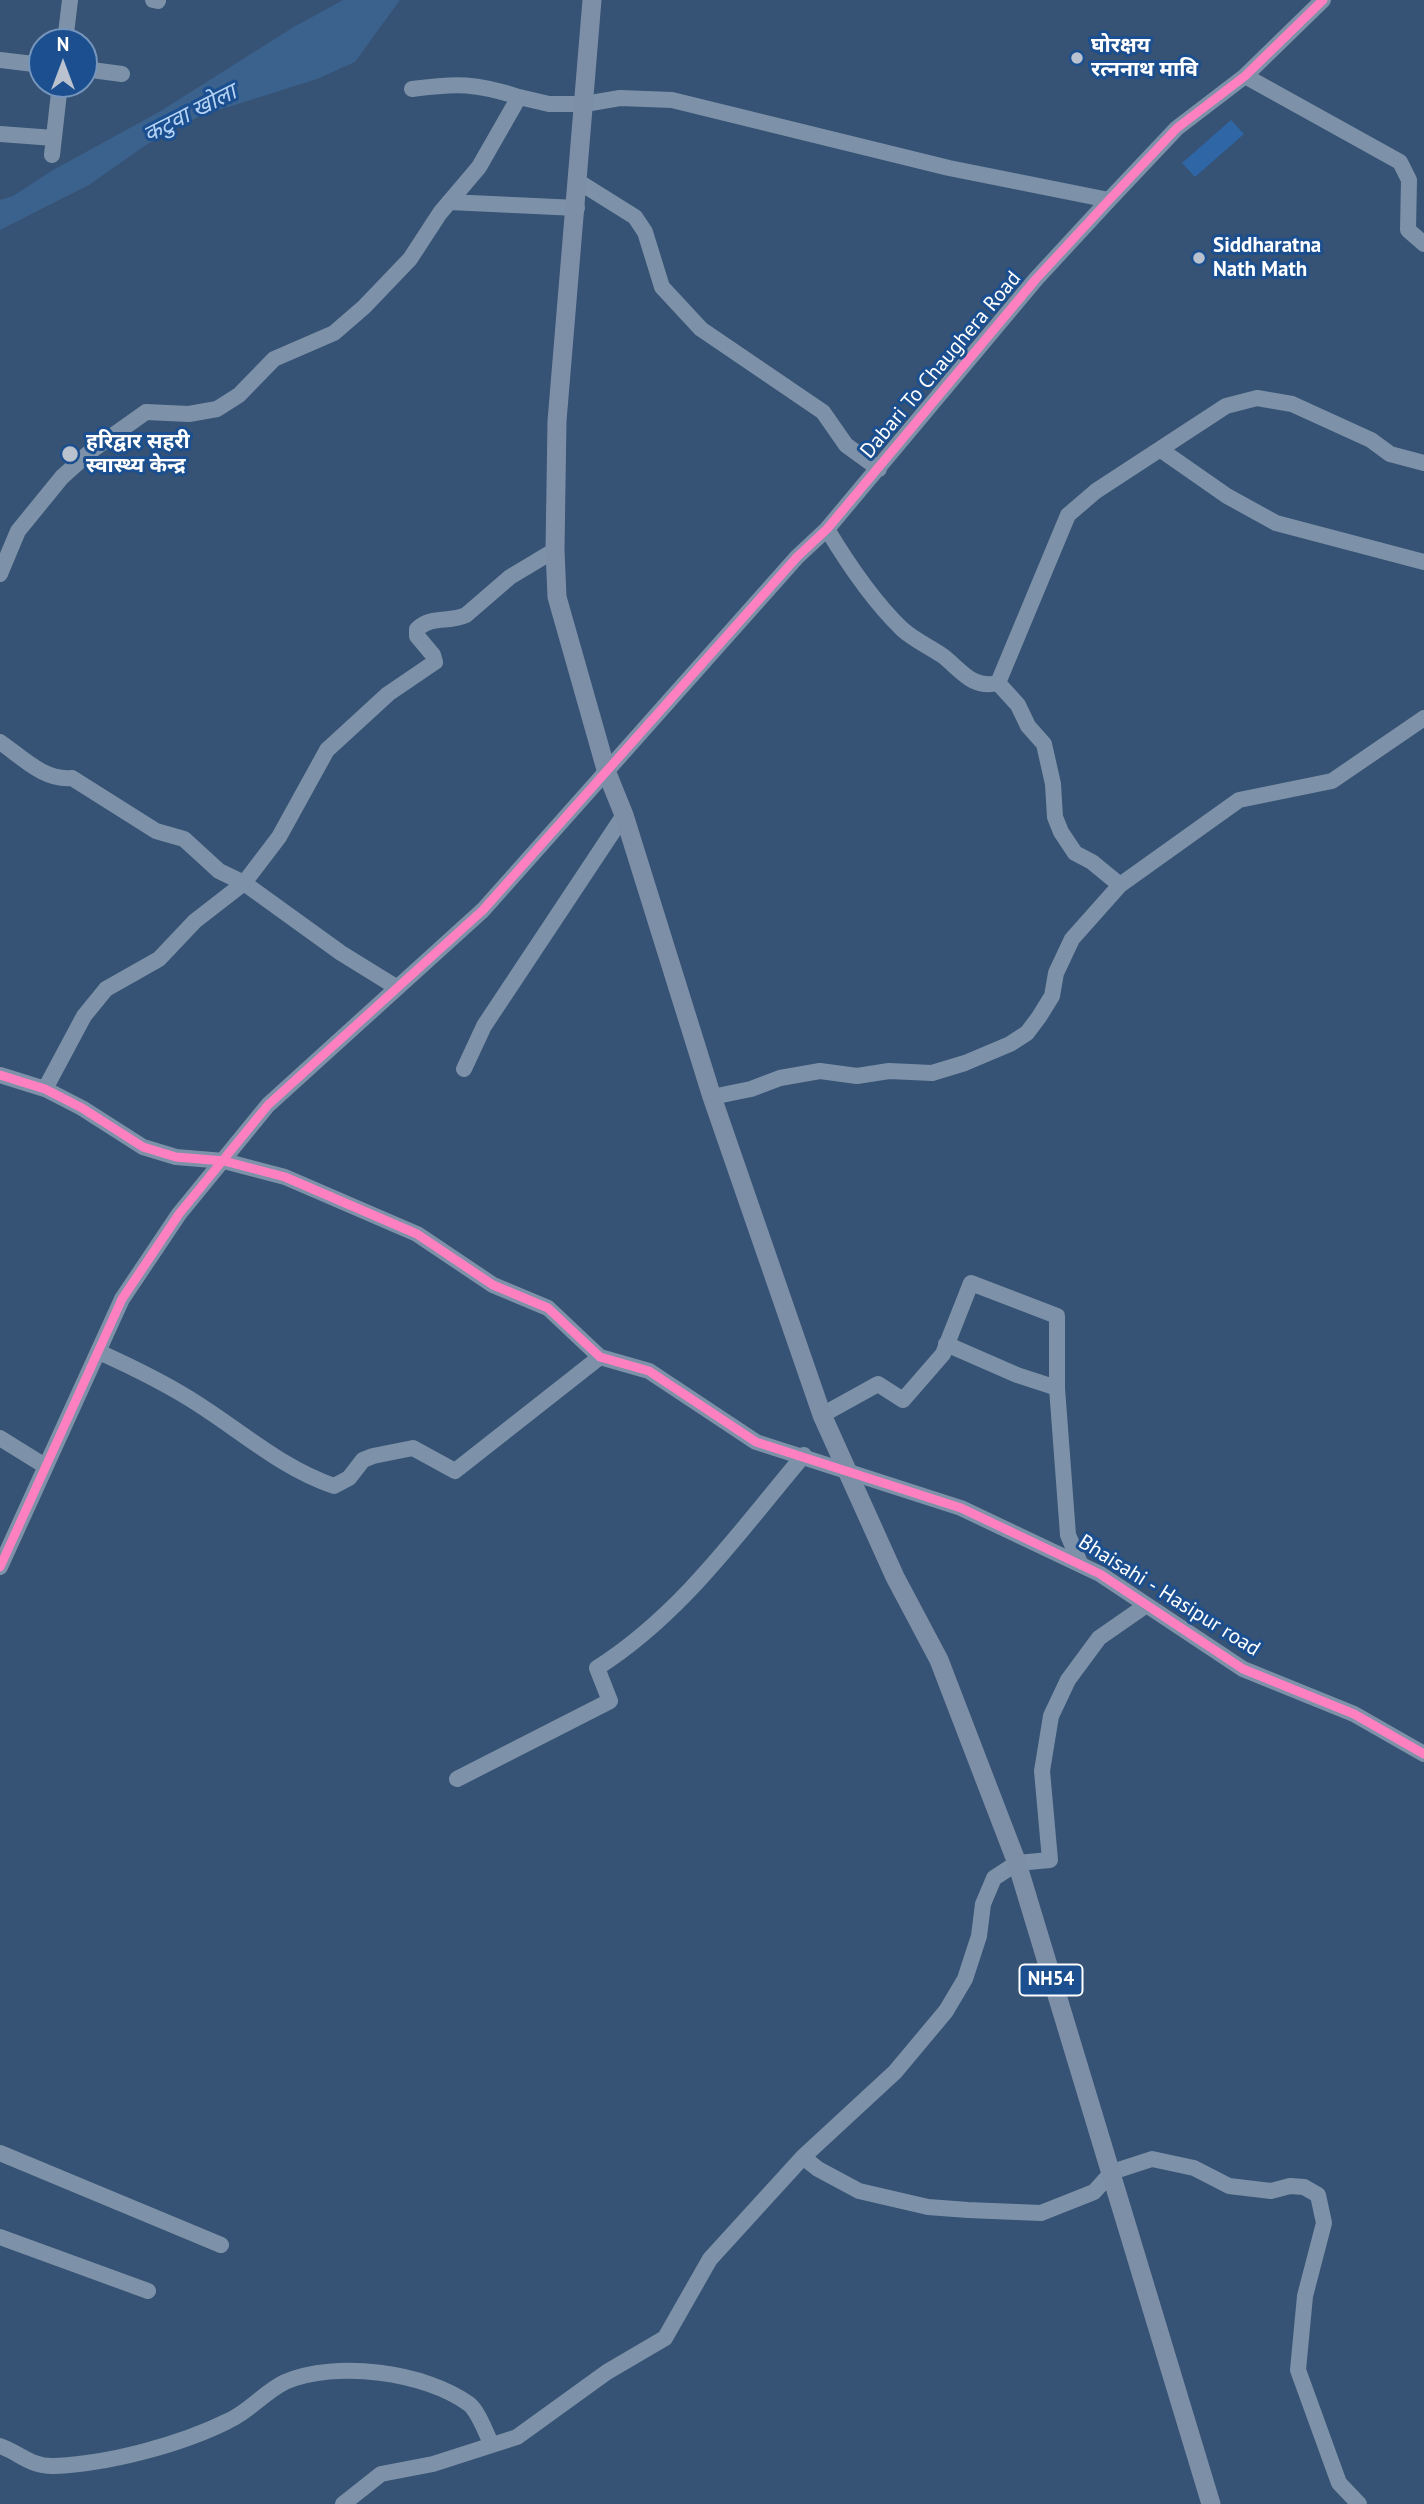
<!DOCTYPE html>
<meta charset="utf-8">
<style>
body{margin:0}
#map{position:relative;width:1424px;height:2504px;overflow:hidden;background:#365274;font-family:"PT Sans",sans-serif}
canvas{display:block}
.north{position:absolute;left:28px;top:28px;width:70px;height:70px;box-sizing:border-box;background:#1b4f8f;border:2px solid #7695bc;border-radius:50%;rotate:0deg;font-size:19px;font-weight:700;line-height:28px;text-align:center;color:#fff}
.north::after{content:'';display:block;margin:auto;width:24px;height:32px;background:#b9c2ce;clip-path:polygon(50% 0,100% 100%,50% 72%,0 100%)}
</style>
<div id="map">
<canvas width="1424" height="2504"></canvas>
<div class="north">N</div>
</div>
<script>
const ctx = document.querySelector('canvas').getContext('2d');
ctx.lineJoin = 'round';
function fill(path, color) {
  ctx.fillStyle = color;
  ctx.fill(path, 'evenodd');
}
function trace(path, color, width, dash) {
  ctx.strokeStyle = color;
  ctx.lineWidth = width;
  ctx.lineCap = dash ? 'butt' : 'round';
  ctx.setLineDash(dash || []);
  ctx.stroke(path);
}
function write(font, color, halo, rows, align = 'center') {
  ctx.font = font + ' "PT Sans","Noto Sans Devanagari",sans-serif';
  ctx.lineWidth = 6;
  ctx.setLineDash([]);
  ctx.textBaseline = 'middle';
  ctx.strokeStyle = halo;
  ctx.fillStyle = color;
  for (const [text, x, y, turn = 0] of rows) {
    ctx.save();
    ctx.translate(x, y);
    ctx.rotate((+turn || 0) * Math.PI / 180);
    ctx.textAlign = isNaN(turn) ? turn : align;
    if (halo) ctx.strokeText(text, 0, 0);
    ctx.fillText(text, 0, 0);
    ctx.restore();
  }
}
fill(new Path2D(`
 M1231 120 1244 134 1195 177 1182 163Z`), '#2f66a5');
fill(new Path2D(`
 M343 0H400L355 62 317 79 200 116 146 145 89 185 0 230V200L13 196 53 170 159 112 292 28Z`), '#3b618d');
trace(new Path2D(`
 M153 0 158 1
 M65 42 70 0
 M0 60 42 65
 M84 69 122 74
 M1245 76 1400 162 1409 180 1408 230 1424 244
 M412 89C458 83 475 83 519 97
 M0 134 54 138
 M52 155 60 84
 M579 182 635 217 645 232 662 287 701 329 823 412 846 445 879 469
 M449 202 577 208
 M1161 450 1227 496 1276 523 1424 562
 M827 529C848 564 872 600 902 629 914 640 930 647 943 656 962 671 972 689 998 683L1068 515 1096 491 1226 406 1257 398 1292 404 1371 440 1390 454 1424 463
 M0 574 18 531 62 477 91 451 146 412 189 414 217 409 239 395 274 359 334 333 364 307 410 259 440 213 479 167 519 97 549 104H585L620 98 672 100 949 168 1109 200
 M998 683 1018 705 1028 726 1044 744 1053 784 1055 817 1061 832 1075 853 1092 862 1120 885
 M0 742C22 757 44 781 72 778L156 831 184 839 219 871 244 883 341 953 396 987
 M464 1069 484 1026 624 815
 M0 1075 45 1089 82 1108 143 1147 176 1157 224 1161 285 1177 417 1234 493 1285 548 1308 600 1357 649 1371 756 1442 961 1508 1100 1574 1243 1669 1354 1714 1424 1754
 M45 1089 84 1016 106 989 159 959 195 921 244 883 279 837 327 750 388 694 435 662 433 655 417 636V629C432 615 449 623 466 615L510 577 555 550
 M712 1097 751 1089 780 1078 820 1071 857 1076 889 1071 932 1073 965 1063 1010 1044 1027 1033 1039 1017 1052 996 1056 973 1072 939 1120 885 1239 800 1332 781 1424 718
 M946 1344 1017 1375 1057 1388
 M99 1352C130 1366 161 1381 190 1399 239 1429 279 1467 334 1486L349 1478 363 1460 373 1456 413 1448 455 1471 600 1357
 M822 1415 878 1384 903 1400 943 1354 971 1283 1057 1316V1388L1068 1535 1080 1563
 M0 1438 45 1466
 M0 1567 122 1299 179 1214 268 1105 483 910 797 557 827 529 1036 279 1109 200 1177 128 1245 76 1323 0
 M457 1779 610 1701 597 1668C682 1614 739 1532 804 1455
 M0 2153 221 2245
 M803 2157 818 2169 859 2191 928 2207 968 2210 1041 2213 1094 2192 1112 2172 1152 2159 1194 2168 1229 2186 1271 2191 1290 2186 1304 2187 1318 2195 1324 2223 1305 2296 1298 2370 1339 2483 1359 2504
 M0 2237 148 2291
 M0 2446C20 2453 31 2467 54 2466 107 2464 180 2445 228 2421 249 2412 264 2392 285 2382 336 2360 425 2372 469 2404 479 2412 486 2434 492 2445
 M343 2504 381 2474 433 2464 517 2437 607 2372 665 2338 710 2259 803 2157 895 2072 946 2011 965 1979 979 1936 983 1904 994 1878 1017 1863 1050 1860 1042 1771 1051 1716 1068 1680 1099 1638 1145 1606`), '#7d92a8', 16);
trace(new Path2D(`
 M592 0 557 421 555 550 557 597 607 773 624 815 712 1097 822 1415 895 1577 939 1660 1017 1863 1211 2504`), '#7d8ea7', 19);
trace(new Path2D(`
 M0 1075 45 1089 82 1108 143 1147 176 1157 224 1161 285 1177 417 1234 493 1285 548 1308 600 1357 649 1371 756 1442 961 1508 1100 1574 1243 1669 1354 1714 1424 1754
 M0 1567 122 1299 179 1214 268 1105 483 910 797 557 827 529 1036 279 1109 200 1177 128 1245 76 1323 0`), '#ff80c0', 9);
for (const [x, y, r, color] of [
 [1077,58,7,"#b9c2ce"],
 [1199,258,7,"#b9c2ce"],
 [70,454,9,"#b9c2ce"]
]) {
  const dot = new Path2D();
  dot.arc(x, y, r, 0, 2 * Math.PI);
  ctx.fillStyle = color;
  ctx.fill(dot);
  trace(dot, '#1b4f8f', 2.5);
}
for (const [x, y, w] of [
 [1051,1980,63]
]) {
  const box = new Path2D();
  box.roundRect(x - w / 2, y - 15.5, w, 31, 5);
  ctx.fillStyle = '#1b4f8f';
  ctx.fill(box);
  trace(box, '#fff', 2);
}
write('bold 19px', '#fff', null, [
 ["NH54",1051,1980]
]);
write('bold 21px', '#fff', '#1b4f8f', [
 ["घोरक्षय",1091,46],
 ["रत्ननाथ मावि",1091,70],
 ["Siddharatna",1213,246],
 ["Nath Math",1213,270],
 ["हरिद्वार सहरी",86,442],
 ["स्वास्थ्य केन्द्र",86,466]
], 'left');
write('21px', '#fff', '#1b4f8f', [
 ["Dabari To Chaughera Road",941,365,-50],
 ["Bhaisahi - Hasipur road",1169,1596,32]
]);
write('italic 23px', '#b5d3f5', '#1b4f8f', [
 ["कटुवा खोला",190,114,-27]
]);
</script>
